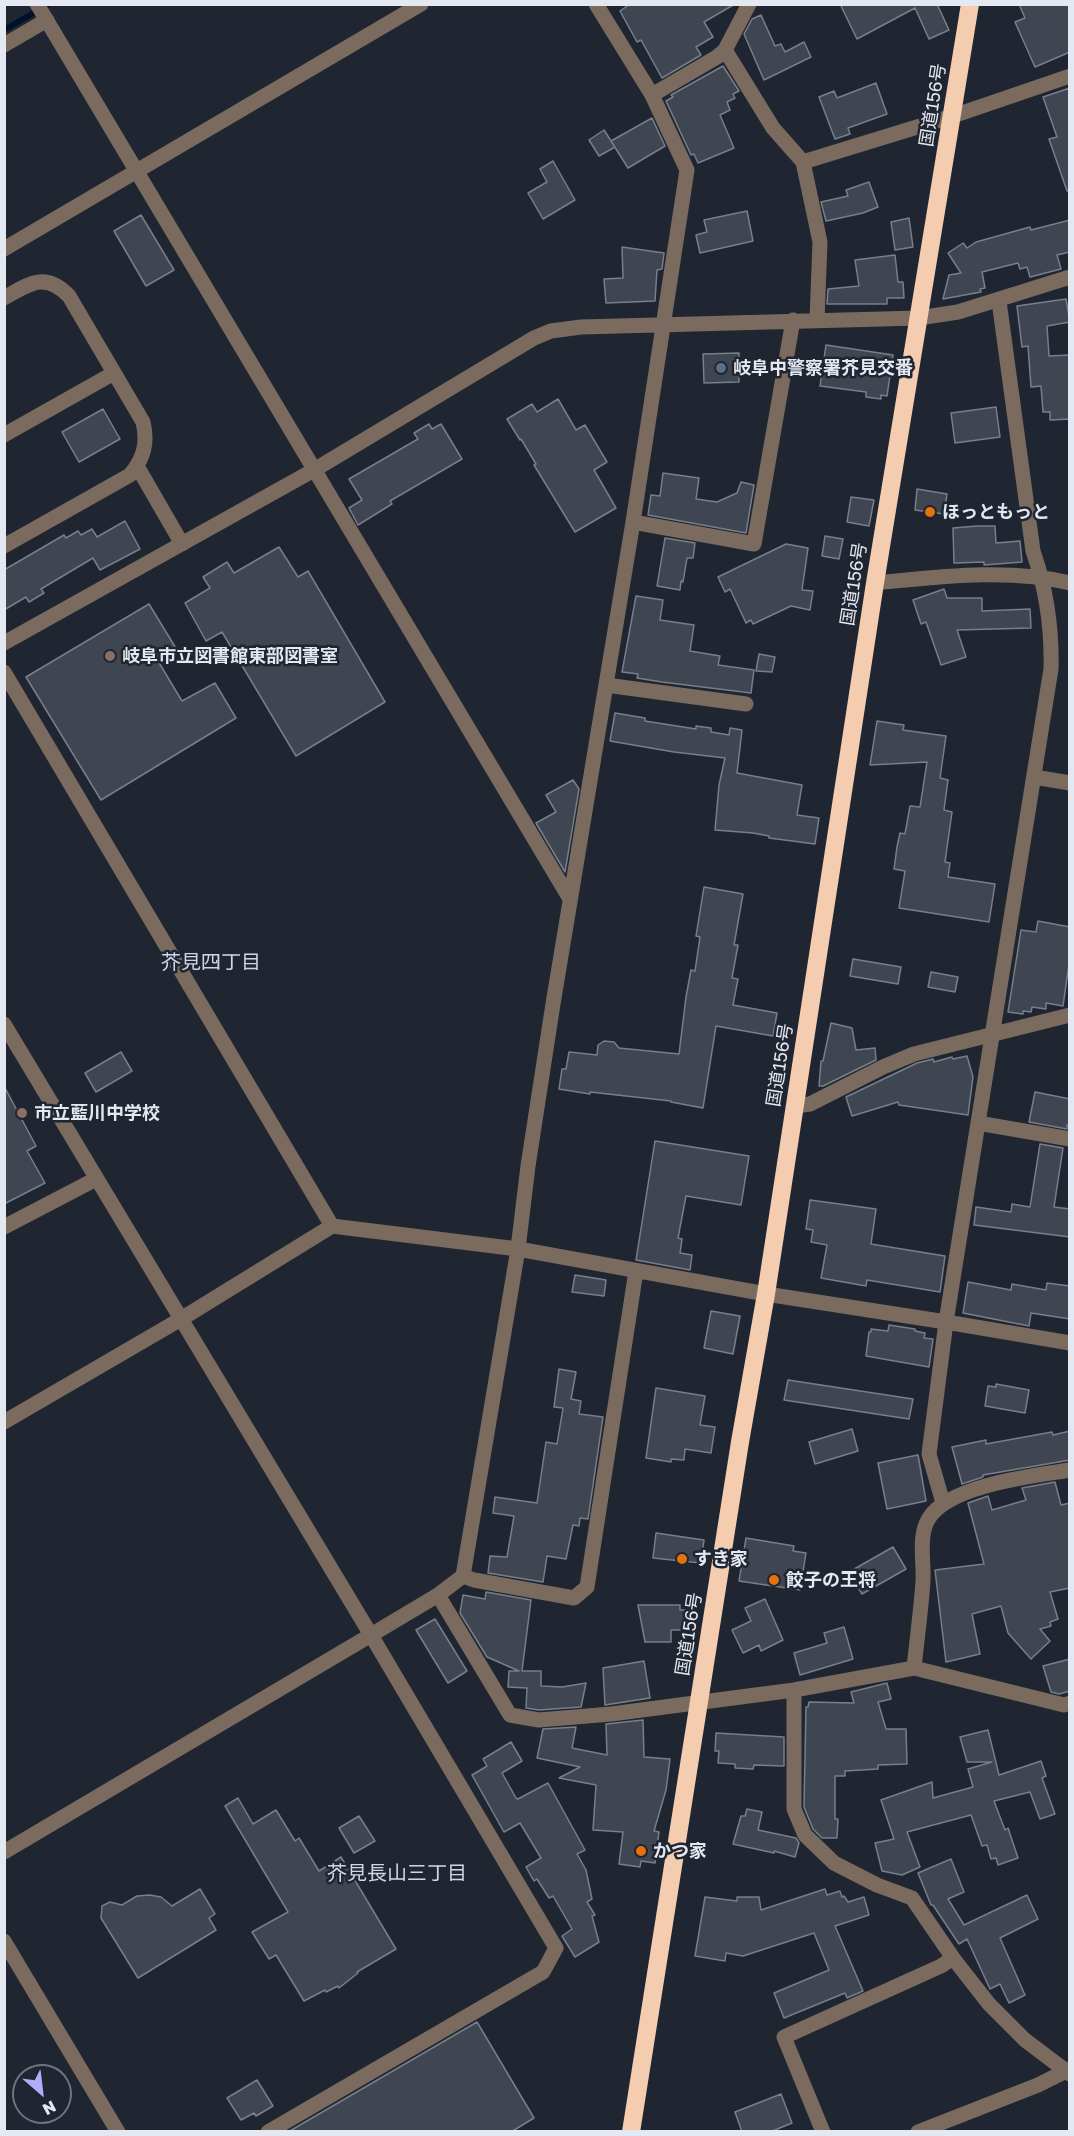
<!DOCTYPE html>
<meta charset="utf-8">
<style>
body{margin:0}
#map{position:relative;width:1074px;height:2136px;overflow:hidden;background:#202631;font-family:"Golos Text",sans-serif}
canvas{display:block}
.frame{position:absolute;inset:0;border:6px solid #e4e8f0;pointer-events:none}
.north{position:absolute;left:12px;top:2064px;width:60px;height:60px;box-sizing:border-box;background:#202631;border:2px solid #6e747d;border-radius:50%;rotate:152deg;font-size:16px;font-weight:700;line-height:24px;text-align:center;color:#e4e8f0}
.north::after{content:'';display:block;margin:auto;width:21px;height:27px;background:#b4acf9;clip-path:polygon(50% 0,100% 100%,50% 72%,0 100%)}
</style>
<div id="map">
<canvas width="1074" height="2136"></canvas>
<div class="frame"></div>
<div class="north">N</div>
</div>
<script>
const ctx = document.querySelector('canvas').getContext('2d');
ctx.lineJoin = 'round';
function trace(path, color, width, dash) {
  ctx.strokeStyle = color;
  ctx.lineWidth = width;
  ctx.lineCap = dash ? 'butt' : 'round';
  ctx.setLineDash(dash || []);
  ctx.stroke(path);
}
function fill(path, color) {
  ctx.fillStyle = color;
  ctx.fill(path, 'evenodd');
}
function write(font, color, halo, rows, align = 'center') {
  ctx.font = font + ' "Golos Text","Noto Sans JP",sans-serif';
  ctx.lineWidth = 5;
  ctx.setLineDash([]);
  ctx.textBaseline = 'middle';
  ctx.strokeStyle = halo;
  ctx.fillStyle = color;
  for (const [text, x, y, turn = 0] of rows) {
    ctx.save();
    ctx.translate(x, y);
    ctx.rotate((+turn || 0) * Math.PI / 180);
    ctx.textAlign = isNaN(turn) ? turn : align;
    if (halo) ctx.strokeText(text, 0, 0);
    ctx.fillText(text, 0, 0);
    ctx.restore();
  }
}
trace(new Path2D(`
 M4 30 49 4`), '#00112a', 6);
const building = new Path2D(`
 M630 4H735L704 22 713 37 696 47 701 55 662 78 641 40 637 42 620 11Z
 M840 4H937L949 30 929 39 915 8 857 39Z
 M1019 4H1070V52L1035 67 1015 22 1025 18Z
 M761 15 775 46 781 44 785 52 804 42 811 57 764 80 744 34 752 19Z
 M723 66 739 91 733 94 735 98 727 102 730 110 720 115 734 148 698 163 694 154 691 155 666 101 673 97 671 95Z
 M876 83 887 114 848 128 850 134 835 139 819 97 834 91 837 98Z
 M1070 88V190L1067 191 1049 139 1057 137 1043 97Z
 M652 118 665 146 628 168 611 141Z
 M604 130 615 147 599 156 589 140Z
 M553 161 575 200 543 219 528 193 547 182 540 169Z
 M869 182 878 207 863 213 826 221 821 202 848 196 846 190Z
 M747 211 753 241 700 253 696 235 707 232 704 220Z
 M141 215 174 270 146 286 114 231Z
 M909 218 913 247 895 250 891 222Z
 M1070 220V252L1057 255 1061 269 1030 277 1027 267 1020 269 1018 263 982 272 985 288 980 289 981 292 943 299 949 275 961 273 948 253 963 243 967 248 976 242 1030 227 1031 230Z
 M622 247 664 253 662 269 657 270 655 301 606 303 604 279 623 278Z
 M895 255 898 282H903L904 298H887V304H827L828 289 859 286 855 260Z
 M1066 299 1070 322 1047 326 1049 356 1070 355V419L1050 420V412H1043L1041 386 1031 387 1028 346 1022 347 1017 306Z
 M826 345 893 355 887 396 881 395V399L866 397V392L820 386Z
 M739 353V382L704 383 703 354Z
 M558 399 576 430 585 425 607 462 594 470 616 508 575 532 534 465 536 464 521 439 520 440 507 419 532 404 537 412Z
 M996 407 1000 437 955 443 951 413Z
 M103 409 120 439 79 462 62 432Z
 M429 424 432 429 441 424 462 459 390 501 392 504 358 525 349 508 362 500 349 479 418 439 414 433Z
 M663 473 699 478 696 499 717 502 737 493 741 482 754 485 746 533 648 515 651 495 660 496Z
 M917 489 947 494 944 514 915 510Z
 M851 497 874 500 869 526 847 522Z
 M125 521 140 549 100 570 93 558 41 589 44 593 29 602 26 597 4 610V570L64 535 66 538 78 531 81 535 92 529 97 537Z
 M977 526H995L996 543 1020 541 1022 562 984 565V562L954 563 953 528Z
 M825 536 843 539 839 559 822 556Z
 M665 538 695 543 693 558H687L683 582 681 581 680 590 657 586Z
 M786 544 808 548 802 590 813 591 810 610 791 606 753 624 751 620 746 623 730 589 725 592 718 577Z
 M279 547 298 577 308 571 385 702 296 756 222 632 206 641 185 603 210 588 203 577 227 562 234 573Z
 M944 589 947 598H982V611L1030 609 1031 628 957 630 966 657 941 665 926 622 921 624 913 600Z
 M636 596 663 600 660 620 694 625 690 651 720 656 718 665 754 670 751 693 662 682 637 678 638 674 622 672Z
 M149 604 177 650 158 661 182 701 215 683 236 718 101 800 26 677Z
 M759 654 775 657 772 672 756 671Z
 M615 713 645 718V721L696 729V726L711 728V732L729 735 730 728 742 730 737 773 802 785 797 815 819 818 815 844 769 838V836L753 833 715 830 719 785 725 758 674 752 610 741Z
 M877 721 904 725 903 730 946 736 940 778 948 780 944 810 952 812 945 862 950 863 948 877 995 884 989 922 899 908 905 871 894 869 897 847 900 833 905 834 910 806 920 807 927 762 870 765Z
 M573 780 579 789 565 872 536 823 556 812 546 795Z
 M704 887 743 894 734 945H738L732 978 738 979 733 1005 777 1013 773 1036 716 1026 703 1108 671 1102V1101L590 1092V1094L559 1089 562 1069H566L569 1052 597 1055 598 1045 604 1041 614 1042 619 1048 679 1054 686 997 691 970 695 971 700 937 696 936Z
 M1038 921 1070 927V957L1063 1006 1046 1003V1009L1032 1007 1031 1012 1023 1011V1014L1008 1012 1021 930 1036 932Z
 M853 959 901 967 898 984 850 976Z
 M931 972 958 977 955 992 928 987Z
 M831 1023 852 1028 856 1050 875 1048 876 1060 823 1086H819L821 1061H823Z
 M121 1052 132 1071 96 1092 85 1073Z
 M967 1056 973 1077 968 1115 899 1105 898 1102 852 1116 846 1097 917 1063 933 1059 934 1062 952 1057 953 1059Z
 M4 1086 36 1146 27 1151 45 1183 4 1204Z
 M1035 1092 1070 1099V1125H1067V1129L1029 1122Z
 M655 1141 749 1156 741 1205 686 1196 678 1238 682 1239 680 1253 692 1255 690 1270 636 1260Z
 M1040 1144 1063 1148 1054 1207 1070 1209V1237L974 1225 976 1207 1011 1212 1012 1204 1030 1207Z
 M810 1200 876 1209 871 1244 945 1256 940 1292 867 1280 866 1286 821 1278 827 1245 811 1242 813 1230 806 1229Z
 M575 1275 606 1280 604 1296 572 1292Z
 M968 1282 1011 1290 1012 1284 1046 1290 1047 1283 1070 1286V1319L1031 1313 1029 1326 963 1313Z
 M711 1311 740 1316 733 1354 704 1348Z
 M889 1325 915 1329V1331L925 1333 924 1338 933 1339 929 1367 866 1356 869 1332H871V1329L888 1331Z
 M559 1369 576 1372 571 1399 581 1401 579 1414 603 1417 588 1519 580 1518 579 1526 573 1525 566 1559 547 1556 543 1582 488 1573 490 1556 507 1557 514 1516 493 1513 495 1497 537 1503 546 1442 557 1444 563 1408 554 1407Z
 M788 1380 913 1399 909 1419 784 1400Z
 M996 1384 1029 1390 1025 1413 985 1406 988 1386 996 1387Z
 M656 1388 705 1396 700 1425 715 1427 711 1453 685 1449 684 1460 671 1459V1462L646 1458Z
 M852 1429 858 1451 815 1464 809 1442Z
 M1070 1431V1460L983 1475V1477L962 1484 952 1447 986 1440V1444L1052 1432 1053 1435Z
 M918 1455 926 1501 887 1509 878 1463Z
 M1055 1482 1061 1505 1070 1503V1588L1050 1592 1058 1619 1050 1622 1051 1626 1040 1629 1050 1641 1031 1659 1008 1633 1001 1606 972 1614 980 1654 946 1662 935 1570 984 1564 968 1503 988 1496 992 1510 1026 1500 1022 1488Z
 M656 1533 704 1540 701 1563 653 1558Z
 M746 1538 794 1546 793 1551 806 1553 800 1590 739 1581Z
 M893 1547 906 1569 862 1594 849 1572Z
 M486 1592 531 1600 522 1671H541V1686L562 1687 586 1683 581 1707 539 1710 526 1708 527 1688 508 1687 509 1671H519L487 1657 460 1613 463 1595 485 1599Z
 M765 1599 783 1640 761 1651 759 1645 743 1653 732 1630 751 1621 745 1608Z
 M638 1605H680V1610H688V1630H671V1642H645Z
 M435 1619 467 1671 448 1683 416 1630Z
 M844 1627 853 1659 800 1675 794 1653 827 1643 824 1633Z
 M1070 1659V1691L1059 1694 1051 1692 1043 1666Z
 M644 1661 650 1698 605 1705 603 1668Z
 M887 1683 891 1699 878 1702 886 1729H906L907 1764 878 1765V1769L845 1771V1776H835V1819H838L837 1838H822L813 1829 804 1807 806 1707H808L809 1702 854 1703 851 1692Z
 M643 1720 644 1757 670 1759 666 1790 654 1831 659 1832 655 1863 641 1861 640 1867 619 1864 623 1832 593 1830 596 1785 559 1778 580 1767 537 1758 543 1729 576 1727 572 1748 607 1755 606 1724Z
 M988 1730 999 1775 1041 1761 1046 1776 1042 1778 1055 1814 1040 1819 1030 1792 994 1801 1005 1830 1008 1828 1018 1858 998 1865 996 1858 991 1859 987 1845 982 1846 971 1815 907 1832 920 1867 902 1875 882 1871 875 1843 894 1839 881 1800 932 1782 933 1798 973 1787 968 1769 992 1762H967L960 1737Z
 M716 1733 784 1737V1766L754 1765 753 1769 735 1768V1764L718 1763 719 1751H715Z
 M511 1742 522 1761 502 1773 516 1798 518 1799 548 1783 585 1850 577 1854 586 1870 592 1899 587 1902 595 1915 592 1916 599 1942 575 1957 562 1936 572 1929 553 1896 549 1898 537 1879 534 1881 526 1867 541 1858 520 1823 504 1832 472 1775 487 1766 483 1759Z
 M238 1798 253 1824 276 1810 295 1841 299 1838 319 1871 341 1857 396 1949 357 1972 358 1973 339 1988 338 1986 326 1992 325 1990 304 2001 276 1955 269 1959 252 1932 288 1912 225 1806Z
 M747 1809 762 1812 758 1830 796 1838 799 1843 795 1857 774 1851V1853L733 1844 741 1816H745Z
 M359 1816 375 1841 354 1853 339 1828Z
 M951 1859 964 1892 948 1899 964 1925 1027 1895 1038 1919 1000 1938 1025 1995 1009 2003 1000 1984 990 1989 967 1939 959 1944 933 1905H931L918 1873Z
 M200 1889 215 1914 209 1918 216 1930 138 1978 101 1918 102 1906 110 1902 122 1905 137 1896 150 1895 161 1897 172 1906Z
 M825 1889 827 1895 840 1891 842 1897 844 1896 848 1902 864 1897 869 1915 835 1926 863 1991 847 1998 845 1993 784 2018 774 1993 829 1970 814 1933 743 1956 726 1953 725 1961 695 1956 705 1897 737 1901V1897H759L761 1910Z
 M477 2022 534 2118 511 2132H288Z
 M257 2080 273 2106 256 2116 254 2113 241 2120 227 2098Z
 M781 2094 792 2123 770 2132H742L735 2112Z`);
fill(building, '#3f4652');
trace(building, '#777f8c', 1.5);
trace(new Path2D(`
 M37 4 570 899
 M4 45 47 20
 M725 50 773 128 803 162
 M652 95 717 57 725 50 749 4
 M4 249 421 4
 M4 298C29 284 45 271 69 296L143 422C148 443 144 458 130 475L4 546
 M817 320 820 242 803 162 953 116 1070 76
 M4 435 114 373
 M137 466 182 544
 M633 522 754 544 793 320
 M875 583C939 577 1007 568 1070 583
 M4 643 314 470 534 338 551 331 581 327 919 318 958 312 1070 277
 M4 672 332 1226
 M606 685 746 704
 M1034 777 1070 783
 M4 1024 371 1635 556 1948 543 1972 268 2132
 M795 1106 810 1104 883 1067 914 1054 1070 1015
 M978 1123 1070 1139
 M4 1227 96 1179
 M4 1422 181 1319 332 1226 518 1249 766 1294 946 1322 1070 1343
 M943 1503 929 1454 946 1322 1051 669C1052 630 1046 588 1033 551L999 301
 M463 1576 474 1580 574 1598 587 1587 636 1271
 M438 1595 510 1715 539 1720 611 1714 794 1690 914 1668 1064 1705 1070 1703
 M914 1668C917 1639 921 1610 923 1581 924 1561 918 1535 929 1518 950 1485 1033 1476 1070 1470
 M794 1690V1809L805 1835 834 1863 877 1885 912 1898 953 1958 989 2004 1025 2040 1070 2074
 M4 1852 371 1635 438 1595 463 1576 518 1249 528 1166 553 1004 633 522 687 170 652 95 596 4
 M4 1941 118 2132
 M823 2132 784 2037 941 1966 953 1958
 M918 2132 1038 2085 1070 2069`), '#7b6b5f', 15);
trace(new Path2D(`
 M631 2132 740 1442 766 1294 875 583 970 4`), '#f4ccaf', 18);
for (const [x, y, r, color] of [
 [721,368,6,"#5c6f8a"],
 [930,512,6,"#e8710a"],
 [110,656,6,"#8d6e63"],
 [22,1113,6,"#8d6e63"],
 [682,1559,6,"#e8710a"],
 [774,1580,6,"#e8710a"],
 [641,1851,6,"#e8710a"]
]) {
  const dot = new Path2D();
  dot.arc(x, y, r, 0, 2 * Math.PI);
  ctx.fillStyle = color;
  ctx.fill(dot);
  trace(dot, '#202631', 2);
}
write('18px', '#e4e8f0', '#202631', [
 ["国道156号",933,105,-81],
 ["国道156号",854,584,-81],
 ["国道156号",780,1065,-81],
 ["国道156号",689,1634,-81]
]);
write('bold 18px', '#e4e8f0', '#202631', [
 ["岐阜中警察署芥見交番",733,368],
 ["ほっともっと",942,512],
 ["岐阜市立図書館東部図書室",122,656],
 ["市立藍川中学校",34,1113],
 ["すき家",694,1559],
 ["餃子の王将",786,1580],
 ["かつ家",653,1851]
], 'left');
write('20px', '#ced6e5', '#202631', [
 ["芥見四丁目",211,963],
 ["芥見長山三丁目",397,1874]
]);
</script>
